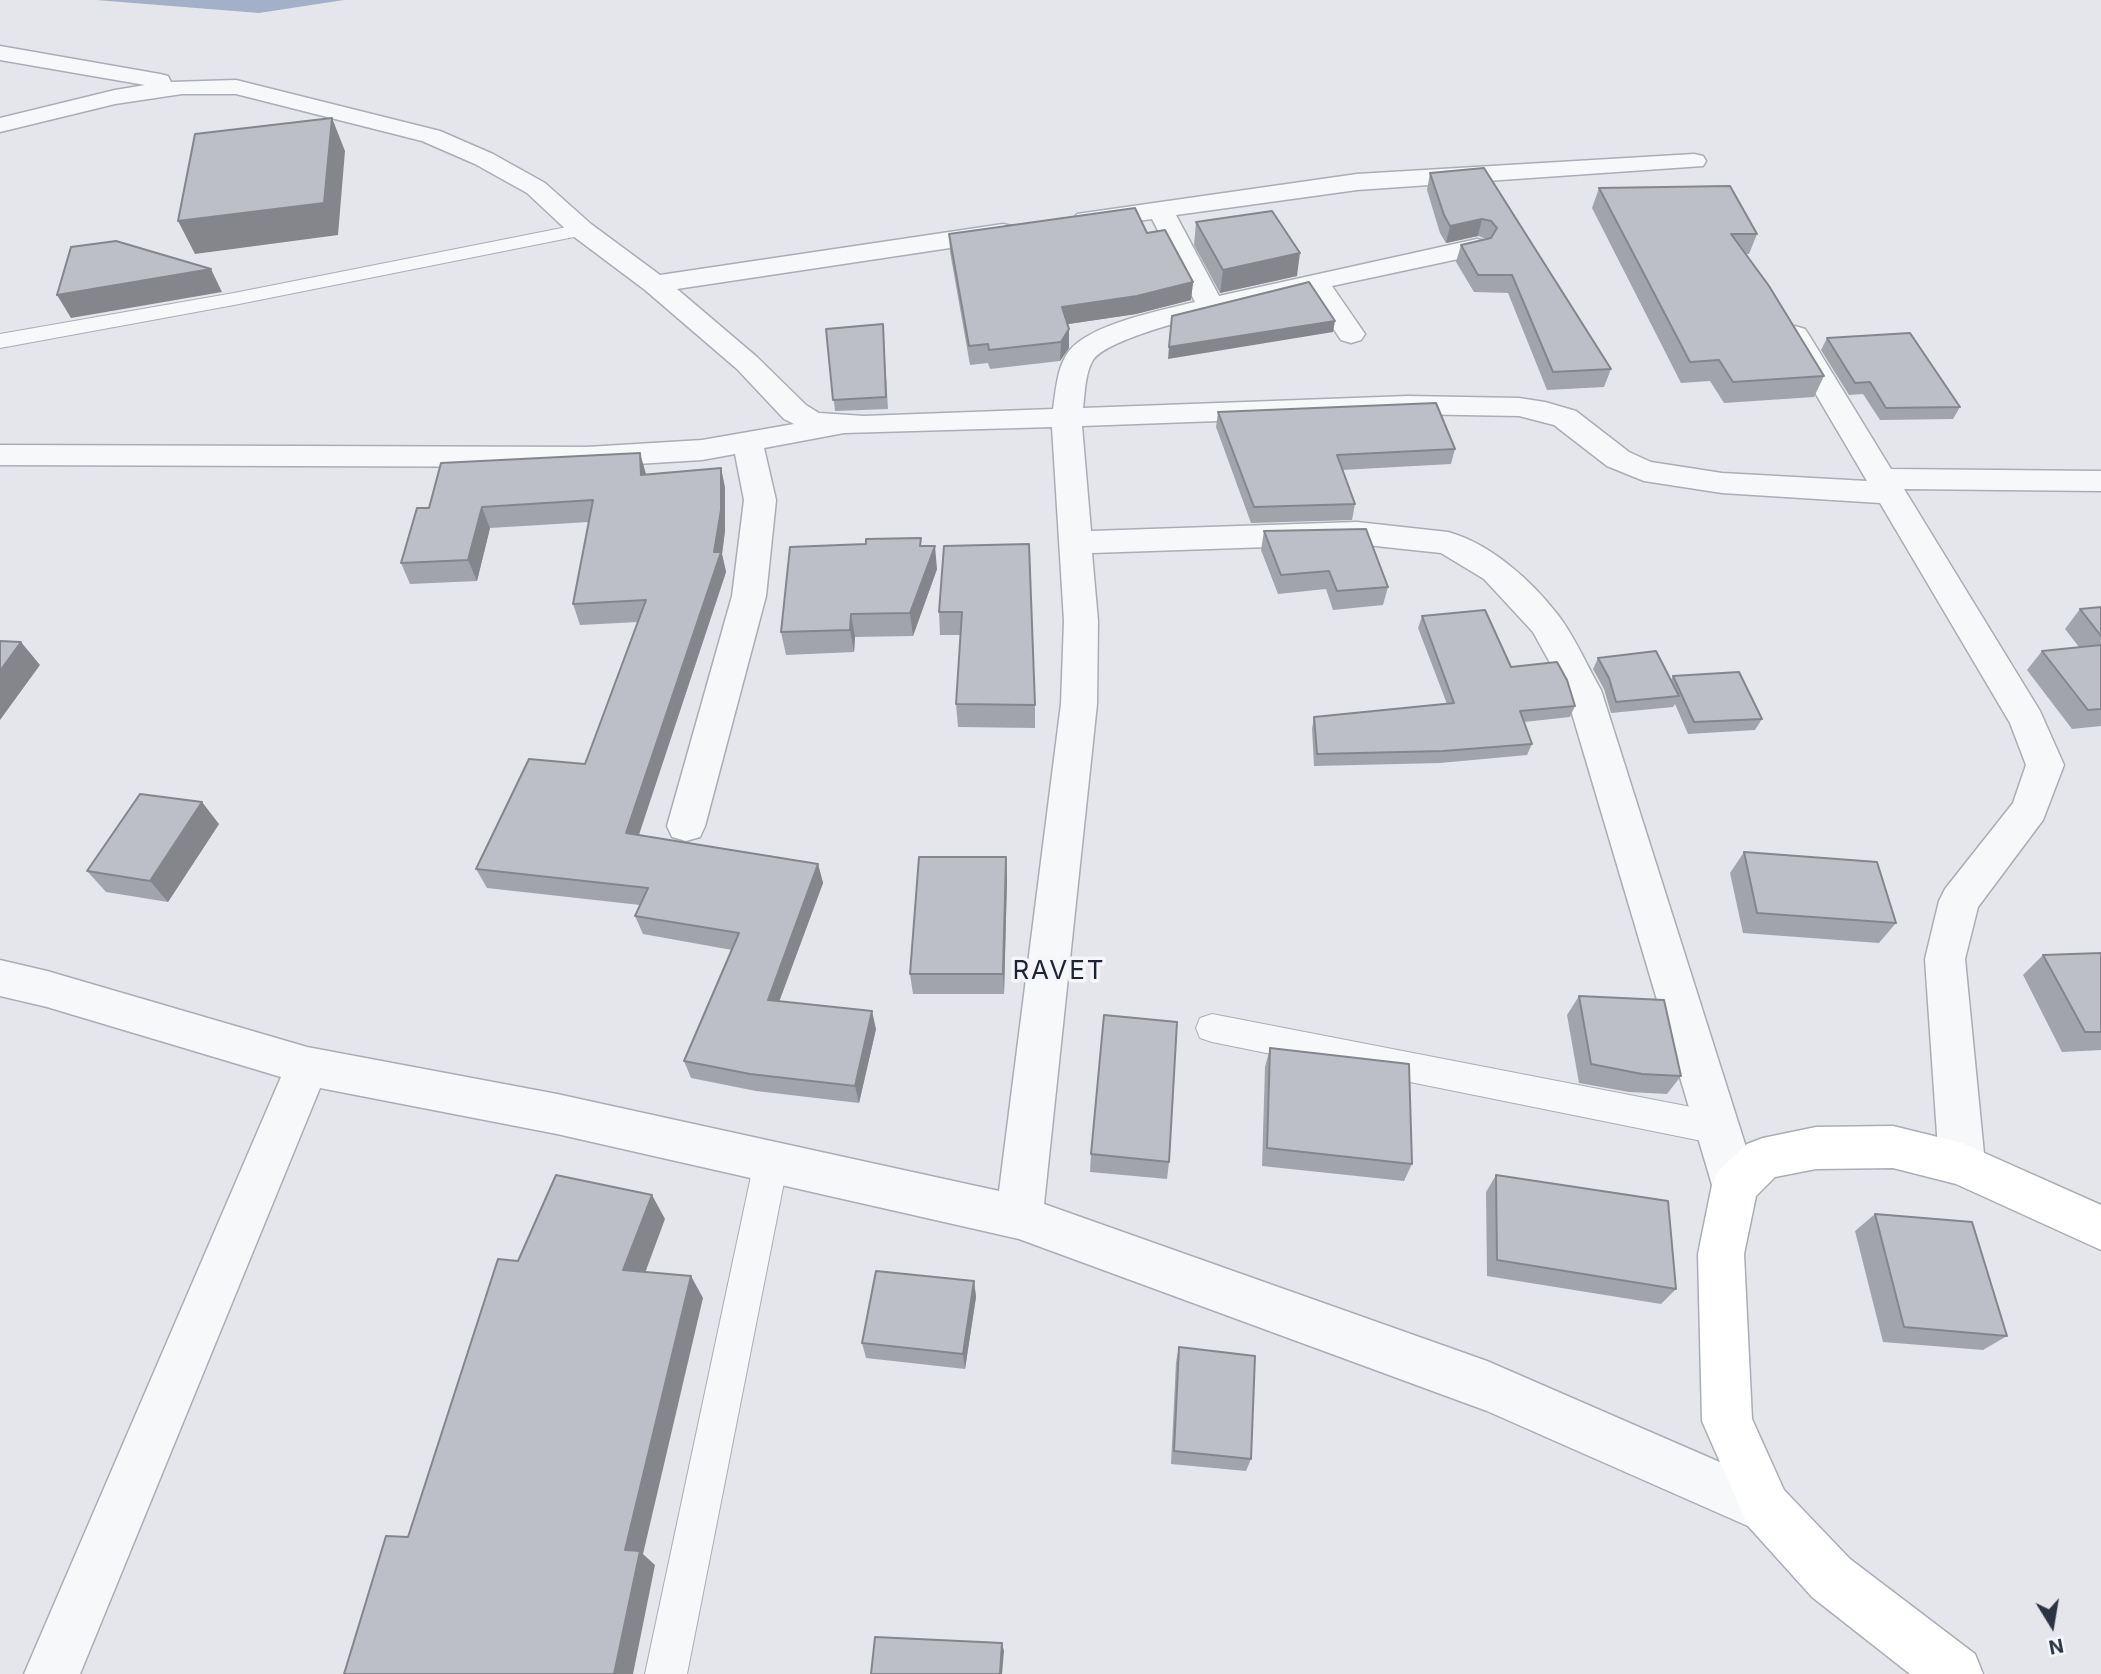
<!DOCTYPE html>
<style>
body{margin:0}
#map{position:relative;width:2101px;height:1674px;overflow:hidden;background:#e4e6eb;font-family:Inter,sans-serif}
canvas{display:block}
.north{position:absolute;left:2017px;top:1590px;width:70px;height:70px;-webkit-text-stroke:5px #f4f6f9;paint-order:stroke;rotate:169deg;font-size:19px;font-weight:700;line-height:28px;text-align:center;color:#2c3343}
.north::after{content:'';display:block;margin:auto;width:24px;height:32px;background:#2c3343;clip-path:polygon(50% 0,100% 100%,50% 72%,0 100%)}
</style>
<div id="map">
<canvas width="2101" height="1674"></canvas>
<div class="north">N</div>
</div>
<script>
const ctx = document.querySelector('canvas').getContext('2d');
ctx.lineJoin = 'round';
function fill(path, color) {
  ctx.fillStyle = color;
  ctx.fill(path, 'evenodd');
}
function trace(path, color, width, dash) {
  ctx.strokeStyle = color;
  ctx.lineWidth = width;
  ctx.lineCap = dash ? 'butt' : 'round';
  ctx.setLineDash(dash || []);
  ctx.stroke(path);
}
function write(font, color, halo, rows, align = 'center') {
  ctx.font = font + ' Inter,sans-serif';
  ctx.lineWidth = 7;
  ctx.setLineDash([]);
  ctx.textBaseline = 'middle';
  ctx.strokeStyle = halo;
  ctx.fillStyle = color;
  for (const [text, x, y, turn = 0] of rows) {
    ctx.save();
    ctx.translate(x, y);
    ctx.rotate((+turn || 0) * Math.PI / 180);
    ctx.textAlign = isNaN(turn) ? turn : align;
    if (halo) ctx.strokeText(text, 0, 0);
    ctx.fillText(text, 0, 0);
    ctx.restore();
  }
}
fill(new Path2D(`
 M96 0H344L259 13Z`), '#a2b1c9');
const lane = new Path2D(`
 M582 224 589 226 592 230 589 234 234 305 0 348V334L234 293Z
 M1212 1014 1717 1112 1729 1117 1734 1128 1729 1139 1717 1144 1212 1042 1200 1038 1196 1028 1200 1018Z
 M771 1146 783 1150 788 1162 687 1674H645L754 1162 759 1150Z`);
const street = new Path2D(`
 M0 46 160 74 168 76 171 82 236 80 440 131 493 154 545 183 591 224 660 275 1003 224 1012 226 1016 232 1012 238 1003 240 677 289 757 357 806 405 819 413 864 416 1053 409C1056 390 1057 367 1069 351 1090 324 1162 310 1195 302L1152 219 1086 228 1077 226 1073 220 1077 214 1357 174 1694 154 1703 156 1706 161 1703 166 1357 190 1176 215 1219 296 1477 239 1486 241 1490 247 1486 253 1477 255 1332 286 1365 334 1361 340 1351 343 1341 340 1308 291C1268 301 1113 331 1093 360 1085 373 1085 393 1083 408L1408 396 1519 398 1545 402 1576 411 1629 452 1651 462 1722 473 1867 481 1781 335 1785 329 1795 326 1805 329 1809 335 1891 469 2101 471V491L1904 489 2040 711 2064 765 2043 820 1978 907 1965 959 1985 1164 1978 1179 1962 1185 1946 1179 1939 1164 1925 959 1939 901 1945 889 2013 803 2026 765 2010 723 1880 503 1722 493 1644 481 1607 466 1554 425 1519 416 1408 414 1082 426 1091 531 1357 522 1448 532C1491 544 1531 580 1558 615 1575 637 1587 666 1601 690L1758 1185 1751 1200 1735 1206 1719 1200 1712 1185 1565 690 1533 632 1484 579 1441 553 1357 544 1092 553 1098 621 1097 704 1044 1204 1487 1361 1784 1490 1792 1508 1784 1526 1766 1534 1487 1411 1019 1239 557 1134 320 1088 80 1674H24L281 1077 47 1007 0 996V960L47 971 307 1047 557 1094 999 1191 1061 704 1064 621 1052 427 844 433 764 448 776 500 766 596 705 826 700 837 686 841 672 837 667 826 732 596 744 500 735 454 702 460 587 467 0 465V445L587 447 702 440 794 424 784 419 737 369 645 290 573 236 527 193 475 164 422 141 236 94H182L115 104 0 132V118L115 90 145 85 0 60Z`);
const secondary = new Path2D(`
 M1893 1126 1962 1143 2101 1205V1250L1956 1184 1893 1168 1816 1169 1775 1177 1756 1196 1744 1254 1752 1419 1784 1490 1850 1559 1975 1654 1983 1674H1910L1812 1597 1748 1526 1702 1421 1698 1254 1712 1185 1719 1170 1747 1144 1763 1138 1816 1127Z`);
trace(lane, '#a9adb5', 2);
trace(street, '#a9adb5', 3);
trace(secondary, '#a9adb5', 3);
fill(lane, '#f7f8fa');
fill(street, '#f7f8fa');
fill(secondary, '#fff');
fill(new Path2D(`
 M1484 168 1611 369 1604 387 1547 390 1508 293 1474 292 1456 262 1461 245 1487 239 1478 236 1446 243 1440 233 1427 190 1430 173Z
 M1599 188 1757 234 1749 254H1746L1824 376 1814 397 1724 403 1710 381 1681 383 1592 208Z
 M1196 222 1297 276 1220 293 1194 245Z
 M1147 233 1193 282 1191 300 1136 314 1068 324 1069 329V348L1060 361 990 369 988 363 970 365 950 252 949 234Z
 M883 324 888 409 835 411 826 329Z
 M1827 338 1960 407 1953 419 1880 420 1863 394 1849 395 1821 350Z
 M1218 412 1455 449 1451 464 1342 470 1355 504 1352 520 1251 523 1216 427Z
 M721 468 725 488V531L722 554 726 572 639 835 818 864 823 883 779 1002 876 1029 859 1103 756 1091 691 1078 684 1061 732 950 643 934 635 916 640 905 487 888 476 869 585 764 638 622 580 625 573 604 589 522 490 528 477 581 410 584 401 563 429 508 646 475Z
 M1264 531 1388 587 1383 605 1333 610 1326 589 1278 594 1261 550Z
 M921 538V546L937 569 913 636 855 637 854 652 786 655 781 632 866 544Z
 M944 546 1035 705V728L958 727 956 704 961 635H940L939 612Z
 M2101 607V726L2072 729 2027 670 2042 651 2079 647 2065 629 2080 609Z
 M1422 616 1511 667 1575 706 1570 717 1524 722 1532 744 1527 755 1440 763 1314 766 1312 729 1314 717 1447 704 1418 628Z
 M1598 658 1671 680 1673 676 1762 719 1755 730 1688 734 1675 704 1673 707 1611 713 1604 689 1593 669Z
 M219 824 168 902 106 892 87 871Z
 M1744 852 1896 923 1879 943 1743 933 1730 873Z
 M1006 857 1007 879 1004 994H913L910 974Z
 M2101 953V1050L2062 1052 2023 975 2043 955Z
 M1579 996 1681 1076 1667 1094 1629 1092 1579 1083 1567 1015Z
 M1270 1048 1412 1164 1404 1181 1262 1166 1265 1067Z
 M1091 1154 1169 1162 1167 1179 1090 1172Z
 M1496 1175 1676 1289 1661 1304 1487 1276 1486 1192Z
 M1875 1214 2007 1336 1983 1350 1883 1342 1855 1231Z
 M974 1281 976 1297 965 1369 866 1358 862 1343Z
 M1179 1347 1251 1459 1246 1471 1171 1464 1176 1362Z`), '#a2a4ac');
fill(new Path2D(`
 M332 118 345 151 338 235 195 254 178 221Z
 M1482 219 1478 236 1446 243 1450 226Z
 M1300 253 1297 276 1220 293 1223 270Z
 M211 269 222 292 71 318 57 295Z
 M1193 282 1191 300 1136 314 1062 325V307Z
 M1335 321 1333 332 1168 359 1169 347Z
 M1069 329V348L1060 361 1061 342Z
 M640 453 646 474 647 496 641 475Z
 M721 468 725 488V531L722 554 726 572 633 852 626 833Z
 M482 507 490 528 477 581 468 560Z
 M935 546 937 569 913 636 910 613Z
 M851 614 855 637 854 652 850 630Z
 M21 642 40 665 0 720V671Z
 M202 802 219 824 168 902 150 881Z
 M1006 857 1007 879 1004 994 1003 974Z
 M818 864 823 883 773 1018 768 1000Z
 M872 1011 876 1029 859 1103 855 1086Z
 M652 1195 665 1219 638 1292 623 1270Z
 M691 1276 703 1298 643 1554 655 1565 633 1674H614L625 1550Z
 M974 1281 976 1297 965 1369 963 1354Z
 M1002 1643 1004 1651 1002 1674H1000Z`), '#84868c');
const building = new Path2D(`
 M332 118 324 203 178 221 195 134Z
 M1484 168 1611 369 1553 372 1512 275H1478L1461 245 1491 238 1497 228 1491 221 1482 219 1450 226 1444 215 1430 173Z
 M1730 186 1757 234H1731L1769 286 1824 376 1733 382 1719 360 1690 362 1599 188Z
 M1135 208 1147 233 1165 230 1193 282 1137 296 1062 307 1069 329 1061 342 989 350 988 344 969 346 949 234Z
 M1272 211 1300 253 1223 270 1196 222Z
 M116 241 211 269 57 295 71 247Z
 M1309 282 1335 321 1169 347 1172 316Z
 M883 324 886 397 833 400 826 329Z
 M1910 333 1960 407 1886 408 1870 382 1855 383 1827 338Z
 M1436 403 1455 449 1337 455 1355 504 1254 507 1218 412Z
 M640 453 641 475 721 468V510L714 552H721L626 833 818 864 768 1000 872 1011 855 1086 750 1074 684 1061 739 933 635 916 648 888 476 869 529 759 585 764 646 600 573 604 593 500 482 507 468 560 401 563 417 508H429L441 463Z
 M1366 529 1388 587 1337 591 1329 571 1281 575 1264 531Z
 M921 538 920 546H935L910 613 851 614 850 630 781 632 790 547 866 544V539Z
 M1029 544 1035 705 956 704 962 612H939L944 546Z
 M2101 607V636L2080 609Z
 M1485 610 1511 667 1557 662 1567 680 1575 706 1520 711 1532 744 1443 751 1317 754 1314 717 1454 703 1422 616Z
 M0 641 21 642 0 671Z
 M2101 645V709L2088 710 2042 651Z
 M1656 651 1679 696 1616 702 1609 678 1598 658Z
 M1739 672 1762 719 1694 722 1673 676Z
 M140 794 202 802 150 881 87 871Z
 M1744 852 1877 862 1896 923 1757 913Z
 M919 857H1006L1003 974H910Z
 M2101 953V1032H2085L2043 955Z
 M1579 996 1664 1000 1681 1076 1642 1074 1591 1064Z
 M1104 1015 1177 1022 1169 1162 1091 1154Z
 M1270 1048 1409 1064 1412 1164 1267 1148Z
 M556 1175 652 1195 623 1270 691 1276 625 1550 640 1551 614 1674H344L386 1536 408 1537 498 1259 518 1261Z
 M1496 1175 1668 1201 1676 1289 1497 1260Z
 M1875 1214 1972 1222 2007 1336 1904 1327Z
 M876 1271 974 1281 963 1354 862 1343Z
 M1179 1347 1255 1356 1251 1459 1174 1451Z
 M875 1637 1002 1643 1000 1674H871Z`);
fill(building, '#bcbfc8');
trace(building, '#84868c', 2);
ctx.letterSpacing = '2px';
write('26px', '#1e2434', '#f4f6f9', [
 ["RAVET",1059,971]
]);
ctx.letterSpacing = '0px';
</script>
